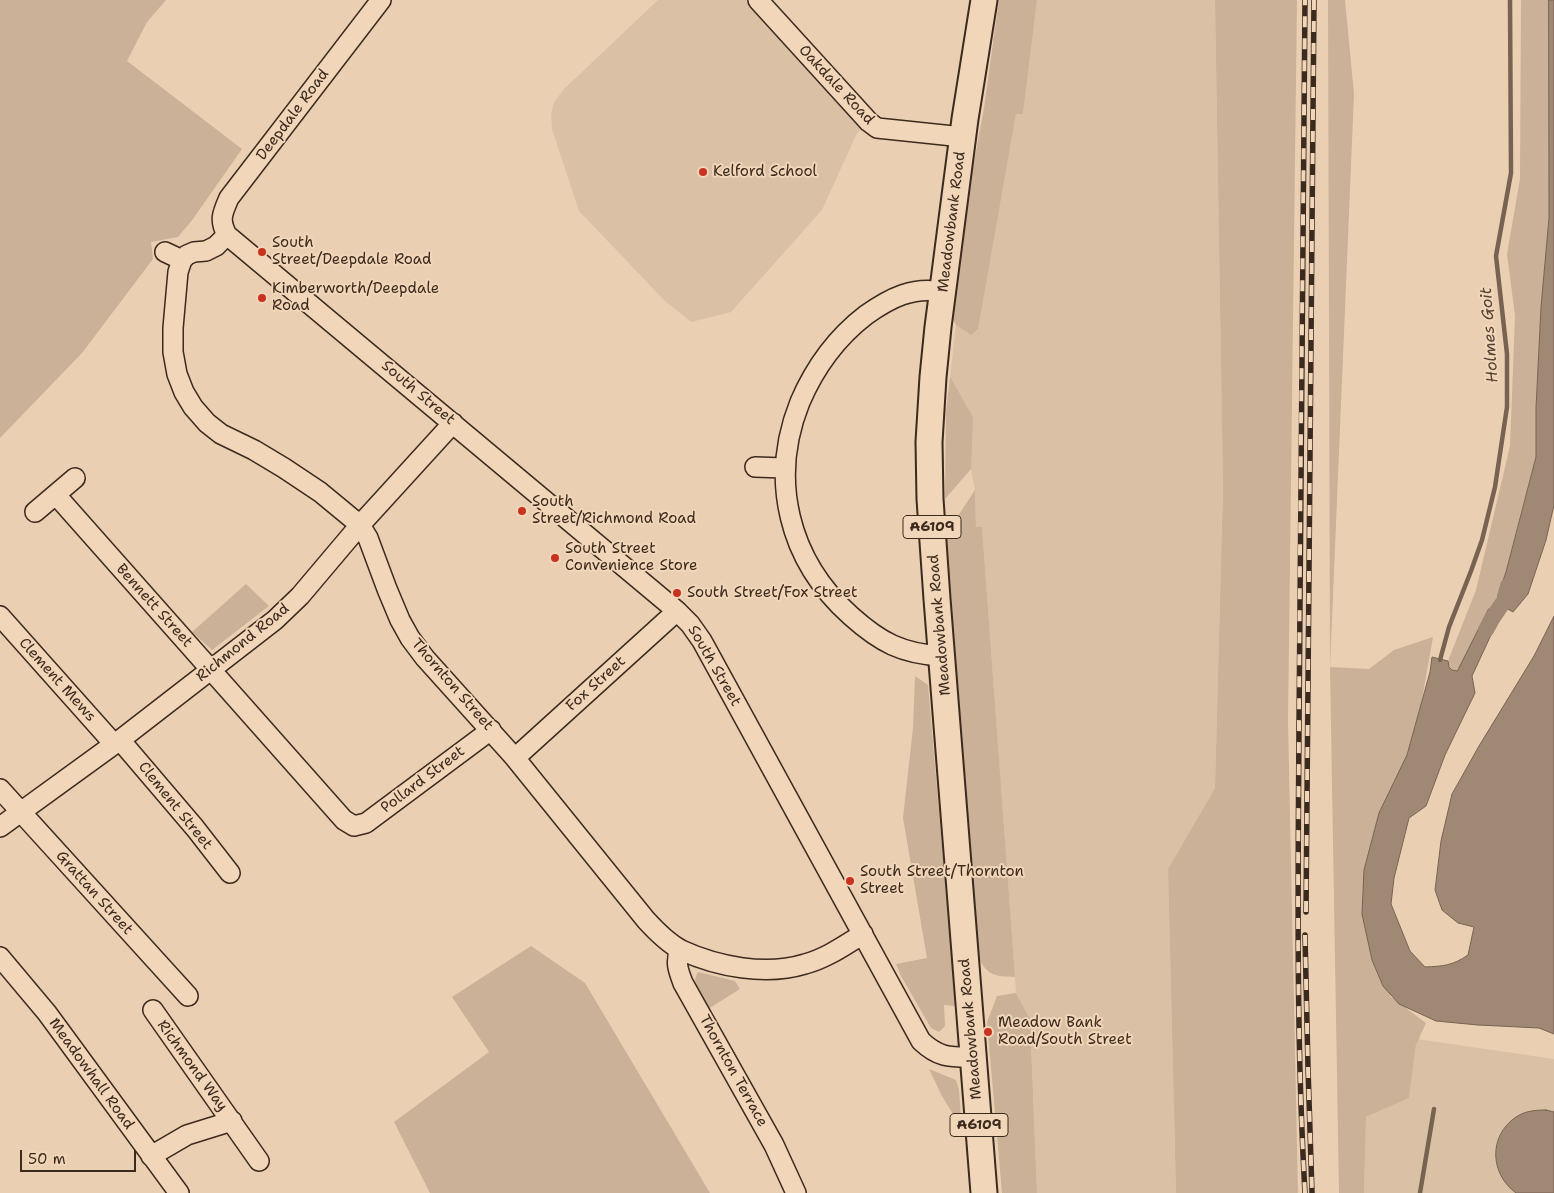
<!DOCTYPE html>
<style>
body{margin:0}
#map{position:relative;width:1554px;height:1193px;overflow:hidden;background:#ebcfb3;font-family:"Shantell Sans",sans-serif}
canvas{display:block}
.scale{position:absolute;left:20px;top:1150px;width:116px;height:22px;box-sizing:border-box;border:2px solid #3b2a1e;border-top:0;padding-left:6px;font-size:15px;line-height:18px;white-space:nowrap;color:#3b2a1e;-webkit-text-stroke:4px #f2d6b9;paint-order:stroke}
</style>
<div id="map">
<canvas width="1554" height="1193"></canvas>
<div class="scale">50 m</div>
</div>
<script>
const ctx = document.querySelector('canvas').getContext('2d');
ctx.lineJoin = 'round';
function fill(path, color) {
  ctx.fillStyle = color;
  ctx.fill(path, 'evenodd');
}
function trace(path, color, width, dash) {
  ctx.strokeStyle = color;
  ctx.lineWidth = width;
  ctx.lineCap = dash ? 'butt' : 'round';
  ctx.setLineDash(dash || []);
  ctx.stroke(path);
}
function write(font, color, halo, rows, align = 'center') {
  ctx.font = font + ' "Shantell Sans",sans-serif';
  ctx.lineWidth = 4;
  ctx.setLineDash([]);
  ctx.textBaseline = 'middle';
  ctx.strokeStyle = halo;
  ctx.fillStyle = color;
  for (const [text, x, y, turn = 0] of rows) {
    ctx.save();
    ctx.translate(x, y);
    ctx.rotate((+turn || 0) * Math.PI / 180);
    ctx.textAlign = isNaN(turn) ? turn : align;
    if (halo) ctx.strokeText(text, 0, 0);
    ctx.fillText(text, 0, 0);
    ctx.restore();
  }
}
fill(new Path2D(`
 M658 0H758L869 122 857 133 822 210 731 312 691 322 664 300 579 211 552 129 551 114 554 102 564 89Z
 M1037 0H1215L1223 481 1215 788 1168 869 1176 1193H1037L1030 1019 1016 993 982 527 976 528 975 490 971 469V457L950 377 956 325 971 335 978 329 1016 114H1023Z
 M1417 1039 1554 1059V1193H1364L1366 1117 1409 1098Z`), '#dac0a5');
fill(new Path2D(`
 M0 0H166L147 22 127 61 242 149 193 219 178 237 151 242 153 259 82 353 0 438Z
 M999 0H1037L1023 114H1016L982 307 978 329 971 335 956 325 953 320 973 168 984 108Z
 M1215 0H1297L1288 721 1298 1193H1176L1168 869 1215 788 1223 486Z
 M1328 0H1345L1354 94 1330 667 1369 669 1394 650 1433 637 1417 728 1370 946 1391 997 1426 1023 1416 1045 1409 1098 1366 1117 1364 1193H1339L1330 667Z
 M1521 0H1549V218L1541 307 1536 408V457L1506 572 1498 595 1457 671C1451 670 1449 667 1448 661L1476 590 1510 446 1515 316 1507 254 1520 179Z
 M950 377 973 417 971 469 945 499 946 413Z
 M975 490 976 527H982L1015 977C994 976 988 976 978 957L954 676 944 530 960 513Z
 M246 584 269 606 212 650 192 632Z
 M915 676 928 685 956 1006 944 1005 945 1026 939 1032 931 1028 901 976 896 964 927 958 903 818 913 728Z
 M531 946 585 983 710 1193H430L394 1122 489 1052 452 997Z
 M698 972 735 981 740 989 708 1009C701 997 690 985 698 972Z
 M1016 993 1030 1019 1037 1193H1002L987 1022 997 996Z
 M929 1069 956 1080 959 1090 962 1129 942 1096Z`), '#cab197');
const water = new Path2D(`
 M1549 0H1554V505L1546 540 1528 594 1513 612 1500 605 1498 595 1506 572 1536 457V408L1541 307 1549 218Z
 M1489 609 1500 613 1497 622 1472 676 1475 693 1445 755 1426 806 1409 818 1394 878 1391 904 1410 951 1425 967C1443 966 1452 966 1468 955L1474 927 1458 923 1442 910 1435 890 1441 841 1452 794 1479 746 1534 656 1554 616V1034L1539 1028 1478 1025 1436 1021 1399 1004 1383 986 1372 960 1362 914 1364 870 1379 813 1407 755 1430 672 1432 657 1448 661 1449 667 1452 670 1457 671Z
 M1546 1110 1554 1112V1193H1516C1490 1174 1488 1136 1516 1117 1525 1111 1535 1110 1546 1110Z`);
fill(water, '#a08974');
trace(water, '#786352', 1);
trace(new Path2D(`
 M1440 660 1449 627 1471 571 1482 540 1495 487 1507 407V354L1496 256 1511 173 1510 0
 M1420 1193 1434 1109`), '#786352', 4.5);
trace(new Path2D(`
 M1486 630 1492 619 1504 601 1508 586`), '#a08974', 16);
const minor = new Path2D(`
 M381 0 229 198C222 214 219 220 227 235L677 611 690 624 702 641 921 1041C939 1058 950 1057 973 1057
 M758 0 869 122 877 128 963 137
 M227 235 216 246 206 251 194 252 187 255 182 260 178 272 173 328V352L177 374 184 392 193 407 207 423 221 434 254 450 284 468 320 492 360 525 368 538 387 589 400 620 410 638 425 658 515 758 646 920C656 931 668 943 681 950 718 967 766 976 805 964 827 958 845 945 863 934
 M165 252 182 260
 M755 467 785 468
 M56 495 344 820 354 826 366 823 491 730
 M35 512 75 478
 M0 616 114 744
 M942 656C902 654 880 642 851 616 788 560 769 479 800 402 815 367 836 338 866 315 890 298 913 286 943 292
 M120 740 195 828 230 873
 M515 758 677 611
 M0 789 188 996
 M0 827 120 740 275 620 300 596 360 525 453 423
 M680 949C675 962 678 970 683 983L774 1145 796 1193
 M0 957 47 1013 179 1193
 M153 1010 259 1161
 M151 1156 187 1135 232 1121`);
const major = new Path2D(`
 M984 1193 937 599 930 499 929 442 933 377 938 327 965 119 984 0`);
trace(minor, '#3b2a1e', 22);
trace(major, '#3b2a1e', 29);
trace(minor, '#f2d6b9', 19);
trace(major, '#f2d6b9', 25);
const rail = new Path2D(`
 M1306 912 1314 0
 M1305 935 1308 1068 1312 1193
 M1305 1193C1296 1037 1298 881 1299 725 1300 484 1303 242 1305 0`);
trace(rail, '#3b2a1e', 5.5);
trace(rail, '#f2d6b9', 4, [11]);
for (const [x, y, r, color] of [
 [703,172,5,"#c8321e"],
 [262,252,5,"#c8321e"],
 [262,298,5,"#c8321e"],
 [522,511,5,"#c8321e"],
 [555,558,5,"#c8321e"],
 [677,593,5,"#c8321e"],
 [850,881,5,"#c8321e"],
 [988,1032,5,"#c8321e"]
]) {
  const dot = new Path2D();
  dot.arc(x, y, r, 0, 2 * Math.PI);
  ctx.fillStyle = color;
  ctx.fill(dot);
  trace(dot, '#f2d6b9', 2);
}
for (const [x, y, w] of [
 [932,527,58],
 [979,1125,58]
]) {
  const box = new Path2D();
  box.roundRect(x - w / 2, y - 11.5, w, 23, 4);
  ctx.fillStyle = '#f2d6b9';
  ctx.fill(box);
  trace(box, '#3b2a1e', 1);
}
write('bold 14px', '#3b2a1e', null, [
 ["A6109",932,527],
 ["A6109",979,1125]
]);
write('15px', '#3b2a1e', '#f2d6b9', [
 ["Oakdale Road",836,85,47],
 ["Deepdale Road",293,115,-53],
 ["Meadowbank Road",952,222,-83],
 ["South Street",418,393,40],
 ["Bennett Street",154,606,48],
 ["Meadowbank Road",940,625,-95],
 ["Richmond Road",243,643,-39],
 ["South Street",714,666,60],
 ["Clement Mews",57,680,48],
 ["Fox Street",596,684,-42],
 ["Thornton Street",452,685,49],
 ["Pollard Street",423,780,-37],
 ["Clement Street",175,806,51],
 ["Grattan Street",94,893,48],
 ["Meadowbank Road",971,1029,-95],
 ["Richmond Way",192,1066,54],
 ["Thornton Terrace",733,1071,61],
 ["Meadowhall Road",91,1074,54]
]);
write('15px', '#3b2a1e', '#f2d6b9', [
 ["Kelford School",713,172],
 ["South",272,243],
 ["Street/Deepdale Road",272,260],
 ["Kimberworth/Deepdale",272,289],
 ["Road",272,306],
 ["South",532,502],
 ["Street/Richmond Road",532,519],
 ["South Street",565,549],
 ["Convenience Store",565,566],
 ["South Street/Fox Street",687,593],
 ["South Street/Thornton",860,872],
 ["Street",860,889],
 ["Meadow Bank",998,1023],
 ["Road/South Street",998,1040]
], 'left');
write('italic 16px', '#544234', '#f2d6b9', [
 ["Holmes Goit",1490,335,-94]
]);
</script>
